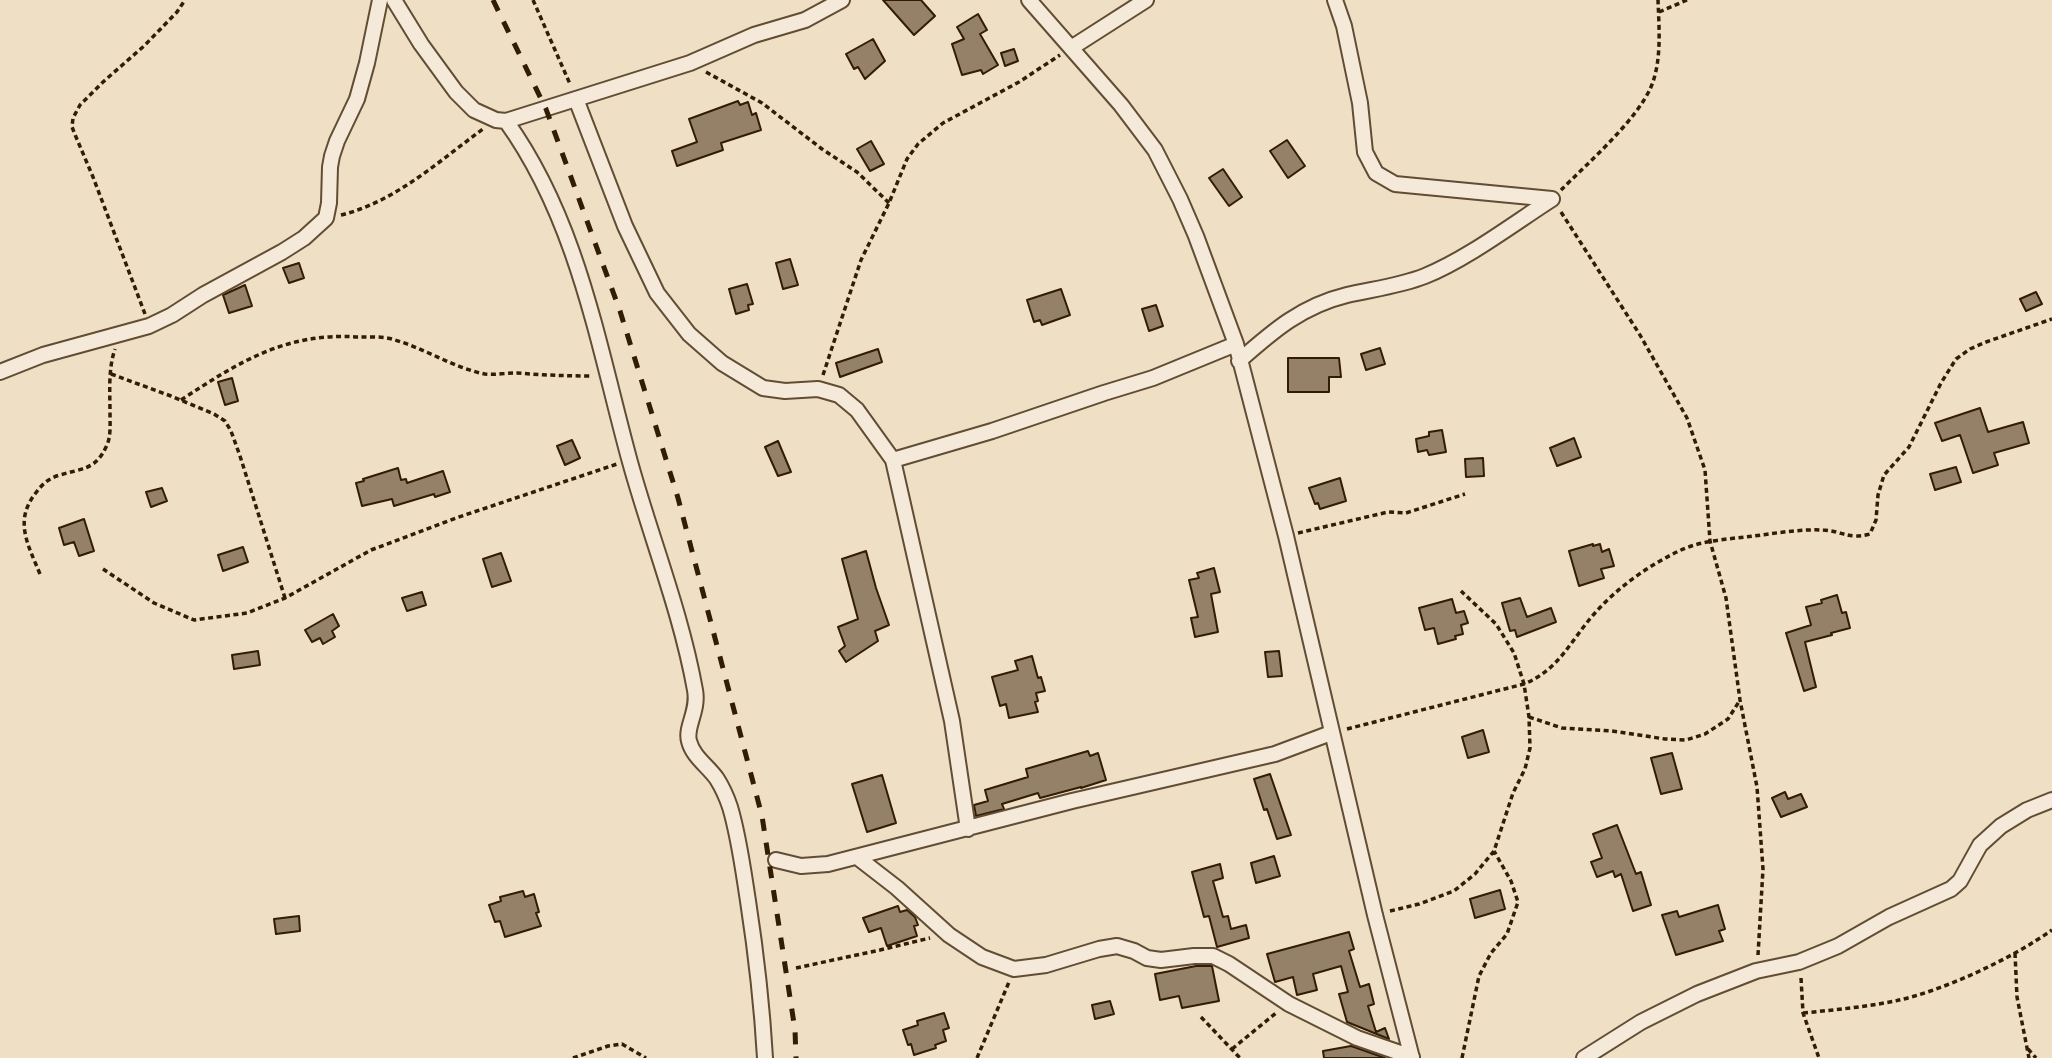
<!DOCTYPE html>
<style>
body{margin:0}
canvas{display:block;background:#efdfc4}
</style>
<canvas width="2052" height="1058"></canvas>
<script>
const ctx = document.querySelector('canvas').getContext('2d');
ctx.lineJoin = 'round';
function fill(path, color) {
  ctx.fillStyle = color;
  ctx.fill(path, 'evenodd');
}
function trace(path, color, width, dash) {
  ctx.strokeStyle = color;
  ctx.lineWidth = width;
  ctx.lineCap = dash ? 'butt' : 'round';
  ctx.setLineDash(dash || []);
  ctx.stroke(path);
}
const building = new Path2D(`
 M883 0H921L935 16 914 35Z
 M978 14 987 30 980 34 998 65 983 74 981 70 962 75 952 44 964 39 957 27Z
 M873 39 885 61 865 79 858 67 854 69 846 54Z
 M1014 49 1018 61 1005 66 1001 53Z
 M738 101 740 105 748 102 752 115 756 113 761 130 721 143 723 150 677 166 672 151 697 142 689 119Z
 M1287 140 1305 166 1288 178 1270 151Z
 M871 141 884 164 870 171 857 149Z
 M1223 169 1242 197 1229 206 1209 178Z
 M790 259 798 285 783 289 776 263Z
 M299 263 304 278 289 283 283 268Z
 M747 284 753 304 748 305 749 310 736 314 729 289Z
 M245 285 252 306 229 313 223 295Z
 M1061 289 1070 315 1042 325 1040 320 1034 322 1027 300Z
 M2036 292 2042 304 2026 311 2020 299Z
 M1156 305 1163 326 1149 331 1142 309Z
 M1380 348 1385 364 1366 370 1361 354Z
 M878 349 882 362 840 377 836 363Z
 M1288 358H1339L1341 377H1329V392H1288Z
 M232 378 238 401 225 405 218 382Z
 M1980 408 1988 432 2023 422 2029 443 1994 453 1998 465 1973 473 1960 435 1942 441 1935 423Z
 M1442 430 1446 452 1429 455 1427 450 1418 452 1416 439 1429 436V432Z
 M1574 438 1581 457 1557 466 1550 448Z
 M572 440 580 458 565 465 557 446Z
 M778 441 791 472 778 476 765 447Z
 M1483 458 1484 476 1466 477 1465 459Z
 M1956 467 1961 482 1935 490 1930 474Z
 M398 468 401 480 406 479 407 483 443 471 450 492 435 497 434 494 394 506 392 499 362 506 356 483 364 481 363 479Z
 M1340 478 1346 501 1320 509 1318 503 1315 504 1309 488Z
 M162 488 167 501 151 507 146 492Z
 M84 519 94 551 79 556 74 542 64 545 59 528Z
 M1593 544V546L1600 544 1602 552 1609 549 1614 566 1601 569 1604 578 1579 586 1569 551Z
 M243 547 248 562 223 571 218 555Z
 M866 551 876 588 889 625 875 631 878 641 846 662 839 651 845 646 838 627 858 619 842 559Z
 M501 553 511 581 492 587 483 559Z
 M1214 568 1220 592 1211 594 1218 632 1195 637 1191 618 1198 617 1189 580 1199 578 1197 573Z
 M422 592 426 605 407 611 402 598Z
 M1837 595 1842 613 1846 612 1850 628 1831 633 1832 635 1805 642 1816 687 1804 691 1786 633 1811 625 1806 607 1822 603 1821 600Z
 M1520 598 1527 617 1551 608 1556 622 1517 637 1515 630 1510 631 1502 603Z
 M1452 599 1456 613 1464 611 1468 623 1461 625 1463 634 1455 636 1456 639 1438 644 1434 628 1425 630 1419 608Z
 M333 614 339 626 332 631 335 637 323 644 320 638 312 642 305 630Z
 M258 651 260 665 234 669 232 655Z
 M1279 651 1282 676 1268 677 1265 652Z
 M1032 656 1038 678 1041 677 1045 691 1036 693 1038 701 1035 702 1038 712 1009 718 1006 704 1000 706 992 677 1018 670 1015 661Z
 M1483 730 1489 752 1468 758 1462 737Z
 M1088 751 1090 756 1098 753 1106 780 1081 788V787L1040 798 1038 793 1002 804 1004 809 976 816 974 805 988 801 985 790 1028 777 1026 769Z
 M1672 753 1682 789 1661 794 1651 758Z
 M1270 774 1291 835 1277 839 1267 809 1264 810 1254 779Z
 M882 775 896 823 867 832 852 784Z
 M1785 792 1788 799 1801 794 1807 807 1781 817 1772 798Z
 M1617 825 1636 874 1641 872 1651 905 1633 911 1621 874 1615 877 1613 871 1597 877 1591 862 1602 858 1593 834Z
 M1274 856 1280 876 1256 883 1251 863Z
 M1220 864 1223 878 1213 881 1223 917 1228 916 1231 929 1246 925 1249 938 1217 947 1209 916 1204 917 1192 872Z
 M1500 890 1505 909 1475 918 1470 899Z
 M523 891 525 897 534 894 539 912 536 913 541 926 505 937 500 921 495 922 489 905 501 901 500 897Z
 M1718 905 1725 929 1719 931 1723 941 1676 955 1662 915 1677 911 1679 917Z
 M898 906 900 912 907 910 915 917 918 925 914 926 917 936 887 946 881 928 869 932 863 918Z
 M299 916 300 931 276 934 274 919Z
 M1349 932 1354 949 1349 951 1360 987 1369 984 1374 1004 1368 1006 1376 1032 1385 1028 1389 1039 1347 1022 1339 994 1348 992 1341 966 1313 974 1317 990 1297 995 1293 977 1275 982 1267 954Z
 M1196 966H1212L1219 1001 1182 1008 1179 996 1160 1000 1155 974Z
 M1110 1001 1114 1014 1095 1019 1092 1005Z
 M944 1013 949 1028 943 1030 946 1041 935 1045 936 1048 914 1055 911 1044 908 1045 903 1030 918 1025 917 1021Z
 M1351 1046 1354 1047 1385 1058H1324L1323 1051Z`);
fill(building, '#948167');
trace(building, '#321c03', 2);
const minor = new Path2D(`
 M394 0 421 44 456 92 474 110 496 120 506 121C578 221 598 345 630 462 651 538 681 612 695 690 699 711 685 727 689 741 693 757 708 766 717 779 722 787 727 798 730 807 739 837 743 869 748 901 756 953 762 1005 765 1058
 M1029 0 1121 105 1155 150 1180 199 1196 236 1236 344 1286 536 1375 915 1412 1058
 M1335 0 1344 26 1360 103 1365 152 1376 173 1395 184 1552 199
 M1071 48 1146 0
 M576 99 625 226 657 293 689 334 722 363 763 388 785 391 818 389 839 395 857 410 893 460 952 721 968 829
 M506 121 690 63 754 35 805 20 842 0
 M1239 361C1274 330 1302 306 1347 295 1373 289 1400 286 1425 276 1467 259 1513 224 1552 199
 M0 372 43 355 149 326 172 315 203 295 282 252 304 238 326 218 329 203 330 167 332 156 337 141 357 99 367 63 380 0
 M893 460 992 431 1104 393 1153 378 1236 344
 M857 857 897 888 949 935 982 957 1014 969 1046 965 1099 949 1117 946 1134 951 1147 958 1161 960 1194 956H1213L1229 964 1289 1004 1357 1038 1412 1057
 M776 860 801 866 828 864 1072 801 1275 754 1331 733
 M1584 1058 1641 1022 1697 994 1756 971 1799 962 1838 946 1889 917 1951 889 1960 881 1980 845 2001 826 2027 810 2052 800`);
trace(minor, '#614d33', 18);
trace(new Path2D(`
 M533 0 570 84
 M1659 12 1687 0
 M706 72 762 103 822 149 857 172 889 203
 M1561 190C1588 163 1636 121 1651 87 1662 61 1659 28 1658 0
 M1561 212 1640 335 1687 418 1705 470 1710 541 1726 598 1740 700 1757 787 1763 869 1758 955
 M341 215C395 202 439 161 483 129
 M145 314 93 177 76 137 72 127 73 118 80 105 103 82 144 46 177 12 185 0
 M111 374 171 396 214 414 225 421 231 431 240 456 285 598
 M823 375 861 260 889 203 907 159 918 144 943 123 1019 82 1060 55
 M181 400C239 362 286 332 358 337 370 337 384 336 395 340 426 349 454 368 485 374 495 375 507 373 517 373 542 375 566 376 592 376
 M1298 533 1388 512 1406 513 1465 494
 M103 569 154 603 194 620 247 613 285 598 371 550 456 518 617 464
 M40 574C28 545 14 521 35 494 42 484 49 478 60 475 83 468 96 470 107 445 111 436 110 424 110 413 110 393 108 369 115 349
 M1529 717 1562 728 1612 731 1665 739 1686 740 1705 734 1728 719 1740 700
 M1347 729 1524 684C1560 669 1570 641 1595 613 1618 587 1649 565 1681 550 1703 540 1730 539 1754 536 1777 533 1800 529 1823 530 1843 531 1848 540 1870 534L1876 520 1878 495 1884 475 1909 447 1941 383 1956 359 1970 349 1986 342 2052 319
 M1390 911 1419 904 1454 891 1475 874 1494 851 1513 793 1525 769 1530 748 1529 717 1524 684 1514 653 1496 624 1461 591
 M2015 953 2017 997 2029 1058
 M796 968 880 950 930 938
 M1801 978 1803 1013 1819 1058
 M1803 1013C1834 1010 1865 1007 1895 1001 1943 991 2011 959 2052 930
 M1201 1017 1240 1058
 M1232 1049 1276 1013
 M2028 1049 2036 1058
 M573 1058 608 1046 622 1044 646 1058
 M977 1058 1009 982
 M1462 1058 1479 976 1491 953 1507 934 1518 902 1511 881 1494 851`), '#321c03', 3.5, [5, 3.5]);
trace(minor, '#f5ead9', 14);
trace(new Path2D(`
 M493 0 546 109 620 311 678 498 762 816 795 1030 796 1058`), '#321c03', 5, [12, 12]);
</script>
